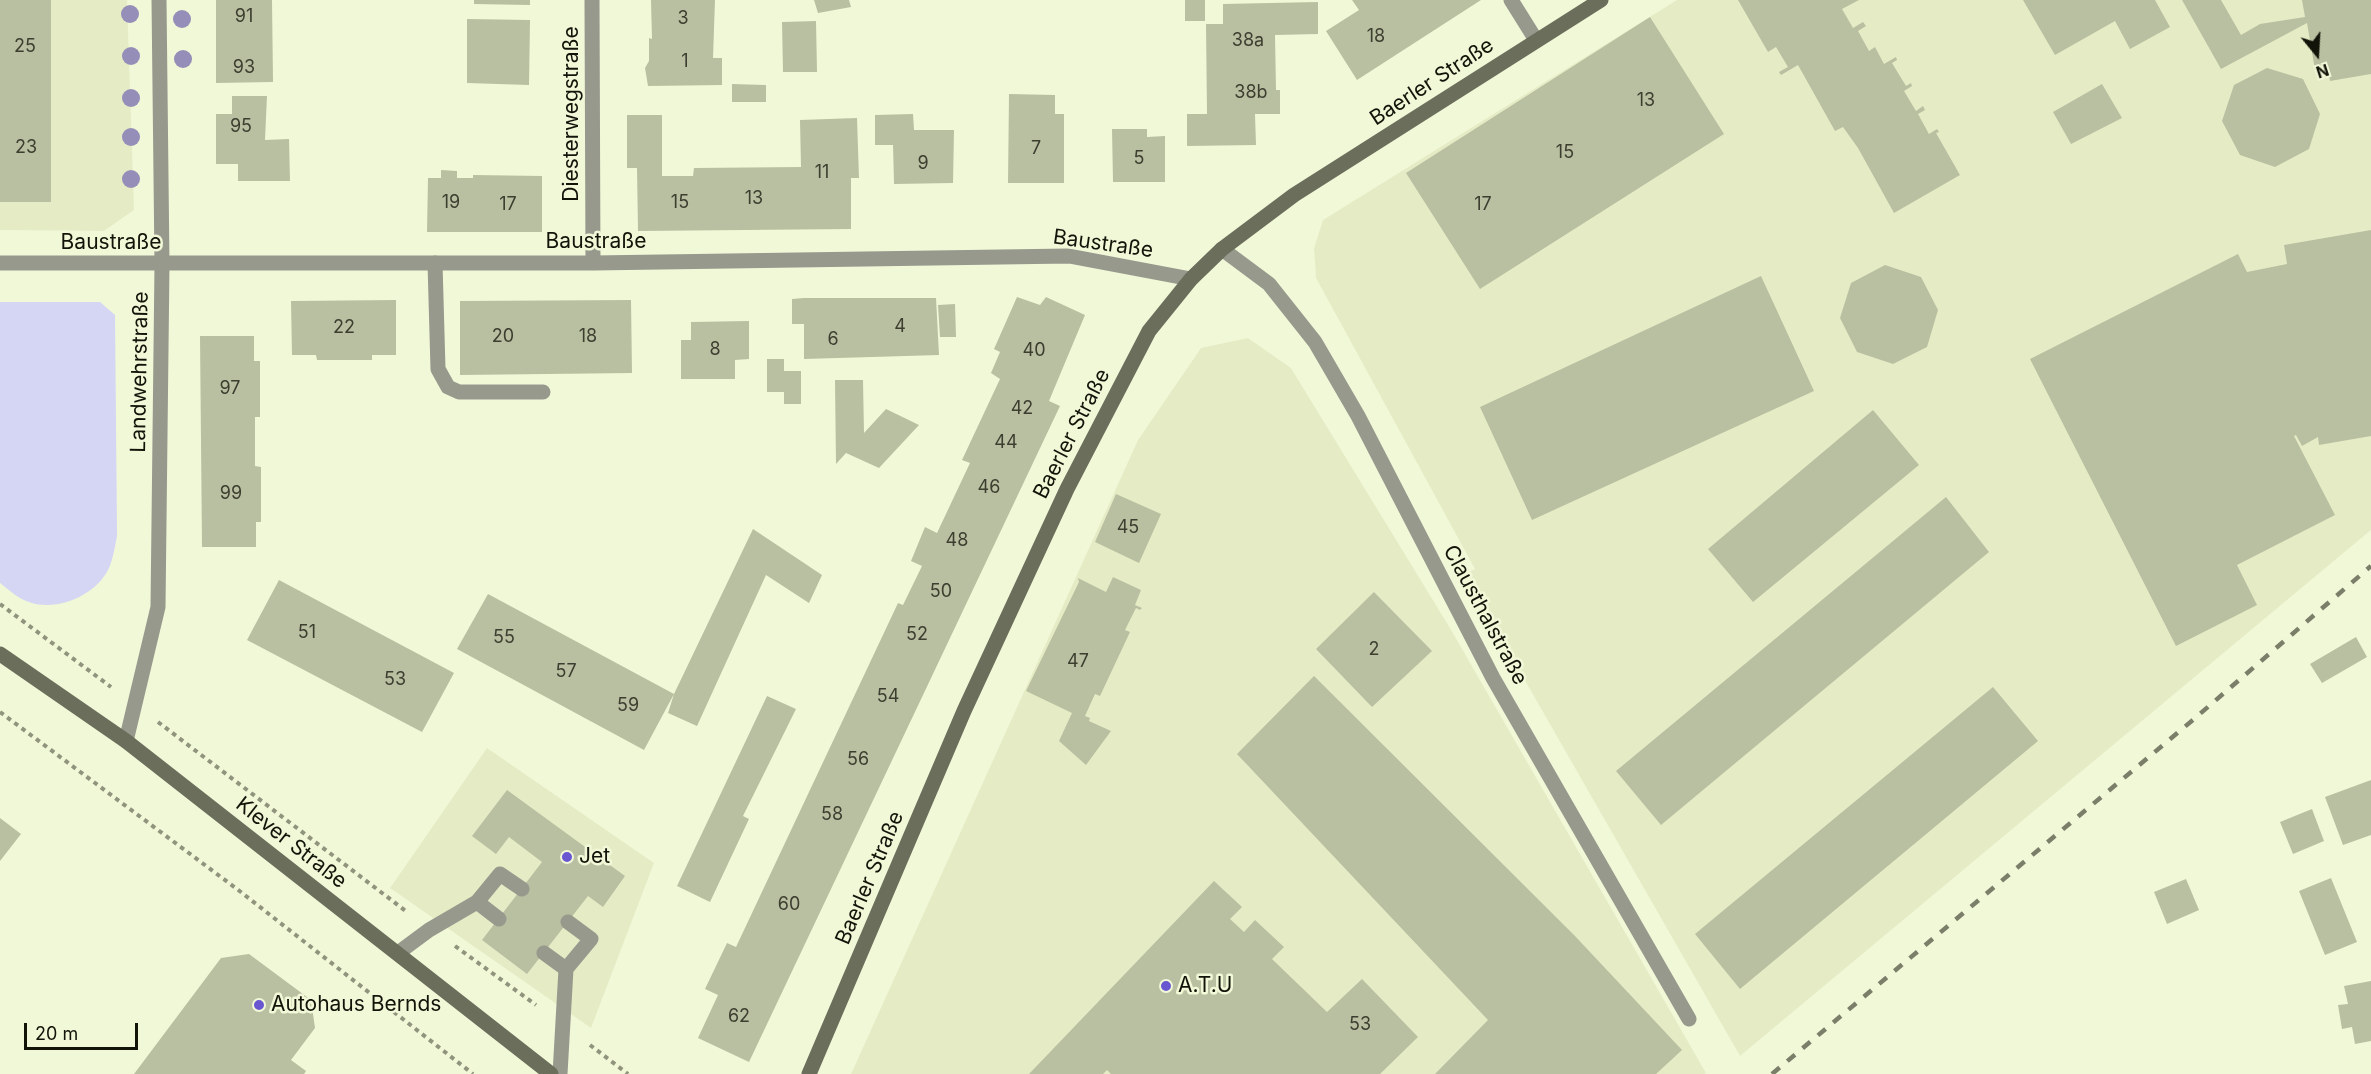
<!DOCTYPE html>
<meta charset="utf-8">
<style>
body{margin:0}
#map{position:relative;width:2371px;height:1074px;overflow:hidden;background:#f1f8d8;font-family:Inter,sans-serif}
canvas{display:block}
.north{position:absolute;left:2287px;top:24px;width:60px;height:60px;-webkit-text-stroke:4px #f1f8d8;paint-order:stroke;rotate:162deg;font-size:16px;font-weight:700;line-height:24px;text-align:center;color:#131409}
.north::after{content:'';display:block;margin:auto;width:21px;height:27px;background:#131409;clip-path:polygon(50% 0,100% 100%,50% 72%,0 100%)}
.scale{position:absolute;left:24px;top:1023px;width:114px;height:27px;box-sizing:border-box;border:3px solid #131409;border-top:0;padding-left:8px;font-size:18px;line-height:21px;white-space:nowrap;color:#131409;-webkit-text-stroke:4px #f1f8d8;paint-order:stroke}
</style>
<div id="map">
<canvas width="2371" height="1074"></canvas>
<div class="north">N</div>
<div class="scale">20 m</div>
</div>
<script>
const ctx = document.querySelector('canvas').getContext('2d');
ctx.lineJoin = 'round';
function fill(path, color) {
  ctx.fillStyle = color;
  ctx.fill(path, 'evenodd');
}
function trace(path, color, width, dash) {
  ctx.strokeStyle = color;
  ctx.lineWidth = width;
  ctx.lineCap = dash ? 'butt' : 'round';
  ctx.setLineDash(dash || []);
  ctx.stroke(path);
}
function write(font, color, halo, rows, align = 'center') {
  ctx.font = font + ' Inter,sans-serif';
  ctx.lineWidth = 5;
  ctx.setLineDash([]);
  ctx.textBaseline = 'middle';
  ctx.strokeStyle = halo;
  ctx.fillStyle = color;
  for (const [text, x, y, turn = 0] of rows) {
    ctx.save();
    ctx.translate(x, y);
    ctx.rotate((+turn || 0) * Math.PI / 180);
    ctx.textAlign = isNaN(turn) ? turn : align;
    if (halo) ctx.strokeText(text, 0, 0);
    ctx.fillText(text, 0, 0);
    ctx.restore();
  }
}
fill(new Path2D(`
 M0 0H127L134 210 104 231 0 230Z
 M1677 0H2371V530L1740 1056 1464 574 1475 569 1316 278 1314 248 1323 220Z
 M1248 338 1291 368 1450 628 1706 1073 1704 1074H851L1138 440 1201 348Z
 M487 748 654 863 591 1028 390 888Z`), '#e5ecc5');
fill(new Path2D(`
 M0 302H100L115 315 117 536C115 546 113 559 109 568 97 594 60 611 32 603 20 600 10 591 0 583Z`), '#d5d5f4');
fill(new Path2D(`
 M0 0H51V202H0Z
 M216 0H272L273 82 216 83Z
 M474 0H530V5L474 4Z
 M651 0H715L713 58H722V85L648 86 645 68 649 61V38L652 39Z
 M814 0H849L851 7 818 13Z
 M1185 0H1205V21H1185Z
 M1352 0H1481L1357 80 1326 31 1359 10Z
 M1738 0H1859L1842 9 1853 28 1863 22 1866 26 1858 31 1869 51 1875 47 1884 64 1896 57 1897 60 1892 63 1906 86 1911 83 1912 86 1904 91 1916 111 1923 106 1925 110 1918 114 1929 134 1937 129 1939 132 1936 133 1960 175 1894 213 1858 148 1843 127 1835 131 1798 65 1781 75 1779 72 1788 67 1776 47 1768 52Z
 M2023 0H2155L2170 27 2130 49 2115 21 2055 55Z
 M2182 0H2221L2241 35 2260 24 2305 17 2302 0H2371V74L2330 81 2328 68 2315 70 2307 23 2221 69Z
 M1318 2V34L1275 35 1276 90H1280V114H1255L1256 145 1187 146V114H1207L1206 24H1223V4Z
 M1650 17 1724 134 1480 289 1406 173Z
 M467 19 530 20 529 85 467 83Z
 M816 21 817 72H783L782 22Z
 M2267 68 2303 79 2320 114 2309 149 2275 167 2240 155 2222 121 2234 85Z
 M732 84 766 85V102H732Z
 M2102 84 2122 118 2071 144 2053 112Z
 M1009 94 1055 95V114H1064V183H1008Z
 M232 96H267L265 140 289 139 290 181H238V164H216V114H232Z
 M913 114 914 130H954L953 183 894 184 893 145H875V115Z
 M627 115H662V176H693L694 168 801 167 800 120 857 118 859 178H851V229L638 231 637 168H627Z
 M1112 129H1147V137L1165 136V182H1113Z
 M441 170 457 171V178H473V175L542 176V232H427L428 178H441Z
 M2371 230V436L2319 445 2318 437 2302 446 2296 435 2294 436 2335 515 2237 565 2257 605 2176 646 2030 359 2238 254 2247 272 2287 264 2284 245Z
 M1885 265 1921 277 1938 310 1927 347 1893 364 1857 352 1840 318 1851 283Z
 M1761 276 1814 391 1532 520 1480 407Z
 M1017 297 1040 305 1046 297 1085 315 1049 401 1060 406 749 1062 698 1038 718 995 705 989 727 943 736 947 898 603 903 605 922 566 911 561 925 527 937 533 970 463 962 460 1000 379 991 373 1000 352 994 349Z
 M804 298H936L939 355 804 359V324H792V299Z
 M396 300V355H372V360H317L316 355H292L291 301Z
 M631 300 632 373 460 375V301Z
 M955 304 956 337H940L938 305Z
 M749 321V359L735 360V379H681V340H691V322Z
 M200 336H254V361H260V417H255V466L261 467V522H256V547H202Z
 M767 359H784V371H801V404H784V392H767Z
 M835 380H863L864 433 886 409 919 425 879 468 846 453 836 464Z
 M1873 410 1919 465 1753 602 1708 549Z
 M1116 494 1161 514 1139 563 1095 542Z
 M1946 497 1989 552 1661 825 1616 771Z
 M753 529 822 575 809 603 766 575 697 726 668 713 674 694 644 750 457 649 488 594 674 694Z
 M1113 577 1141 590 1135 605 1142 608 1140 610 1136 608 1125 630 1130 632 1100 696 1095 694 1085 716 1090 718 1089 721 1111 731 1086 765 1059 741 1072 713 1026 691 1079 582 1078 578 1106 592Z
 M279 580 454 673 422 732 247 640Z
 M1374 592 1432 651 1372 707 1316 649Z
 M2356 637 2367 657 2322 683 2310 664Z
 M1314 676 1574 935 1682 1050 1656 1074H1435L1488 1020 1237 754Z
 M1993 687 2038 741 1740 989 1695 934Z
 M767 696 796 709 743 816 749 819 710 902 677 886Z
 M2371 780V835L2343 845 2325 797Z
 M507 790 625 876 603 907 588 896 527 974 482 940 542 862 509 837 496 854 472 836Z
 M2312 809 2324 841 2293 854 2280 822Z
 M0 818 21 834 0 861Z
 M2331 878 2357 942 2325 955 2299 891Z
 M2186 879 2199 910 2167 924 2154 892Z
 M1214 881 1242 907 1230 919 1244 932 1255 920 1284 947 1272 959 1327 1012 1362 979 1418 1037 1380 1074H1111L1107 1070 1103 1074H1029Z
 M249 954 311 1000 315 1028 291 1060 306 1071 304 1074H134L221 958Z
 M2371 981V1041L2355 1044 2352 1027 2342 1029 2338 1005 2348 1004 2344 986Z`), '#b9bfa1');
trace(new Path2D(`
 M0 604 111 687
 M0 712 237 889 473 1074
 M158 722 407 912
 M455 946 536 1005
 M590 1045 628 1074`), '#90947d', 4, [4.5, 4.5]);
trace(new Path2D(`
 M435 263 438 369 448 387 459 392H543
 M477 902 500 874 522 889
 M398 953 429 930 477 902 499 919
 M544 953 566 969 560 1074
 M566 969 591 939 568 922`), '#96998c', 15);
trace(new Path2D(`
 M592 0 593 263
 M1511 0 1536 40
 M1222 249 1269 284 1315 342 1358 416 1493 678 1689 1019
 M0 263H593L1069 256 1191 279
 M126 741 158 607 162 264 159 0`), '#96998c', 15);
trace(new Path2D(`
 M0 654 126 741 551 1074
 M809 1074 964 711 1067 489 1149 331 1191 279 1222 249 1294 195 1601 0`), '#6a6e5b', 15);
trace(new Path2D(`
 M1772 1074 2194 719 2371 566`), '#7b7f6a', 4.5, [10, 10]);
ctx.fillStyle = '#958eb8';
for (const [x, y] of [
 [130,14],
 [182,19],
 [131,56],
 [183,59],
 [131,98],
 [131,137],
 [131,179]
]) {
  ctx.beginPath();
  ctx.arc(x, y, 9, 0, 2 * Math.PI);
  ctx.fill();
}
for (const [x, y, r, color] of [
 [567,857,6,"#6957d1"],
 [1166,986,6,"#6957d1"],
 [259,1005,6,"#6957d1"]
]) {
  const dot = new Path2D();
  dot.arc(x, y, r, 0, 2 * Math.PI);
  ctx.fillStyle = color;
  ctx.fill(dot);
  trace(dot, '#f1f8d8', 2);
}
write('18px', '#3c3f2f', null, [
 ["91",244,17],
 ["3",683,19],
 ["18",1376,37],
 ["38a",1248,41],
 ["25",25,47],
 ["1",685,62],
 ["93",244,68],
 ["38b",1251,93],
 ["13",1646,101],
 ["95",241,127],
 ["23",26,148],
 ["7",1036,149],
 ["15",1565,153],
 ["5",1139,159],
 ["9",923,164],
 ["11",822,173],
 ["13",754,199],
 ["19",451,203],
 ["15",680,203],
 ["17",508,205],
 ["17",1483,205],
 ["4",900,327],
 ["22",344,328],
 ["20",503,337],
 ["18",588,337],
 ["6",833,340],
 ["8",715,350],
 ["40",1034,351],
 ["97",230,389],
 ["42",1022,409],
 ["44",1006,443],
 ["46",989,488],
 ["99",231,494],
 ["45",1128,528],
 ["48",957,541],
 ["50",941,592],
 ["51",307,633],
 ["52",917,635],
 ["55",504,638],
 ["2",1374,650],
 ["47",1078,662],
 ["57",566,672],
 ["53",395,680],
 ["54",888,697],
 ["59",628,706],
 ["56",858,760],
 ["58",832,815],
 ["60",789,905],
 ["62",739,1017],
 ["53",1360,1025]
]);
write('21px', '#131409', '#f1f8d8', [
 ["Baerler Straße",1432,82,-33],
 ["Diesterwegstraße",572,114,-90],
 ["Baustraße",596,242],
 ["Baustraße",111,243],
 ["Baustraße",1103,244,8],
 ["Landwehrstraße",140,372,-89],
 ["Baerler Straße",1072,434,-63],
 ["Clausthalstraße",1485,615,62],
 ["Klever Straße",291,843,38],
 ["Baerler Straße",870,878,-67]
]);
write('21px', '#131409', '#f1f8d8', [
 ["Jet",579,857],
 ["A.T.U",1178,986],
 ["Autohaus Bernds",271,1005]
], 'left');
</script>
